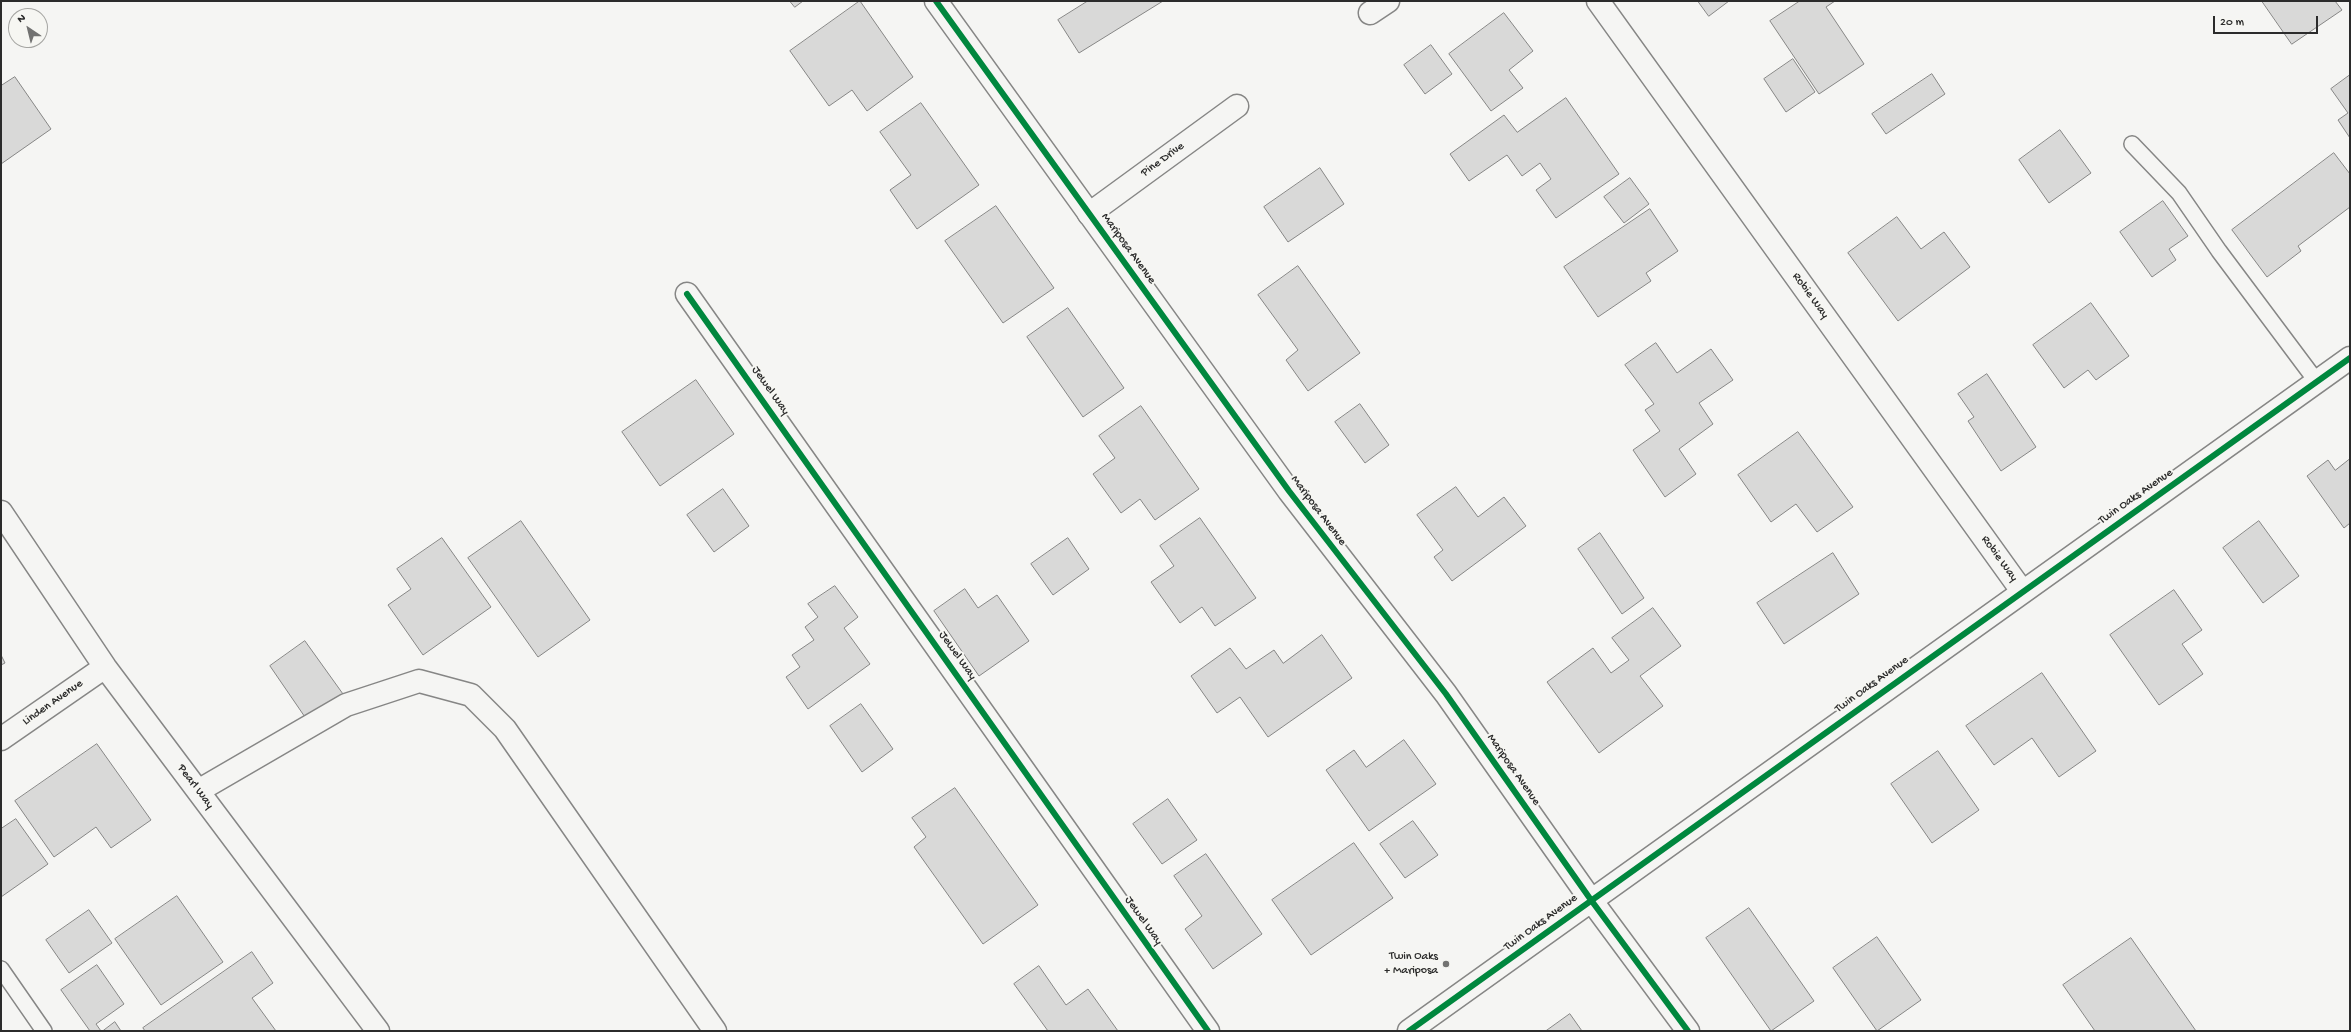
<!DOCTYPE html>
<style>
body{margin:0}
#map{position:relative;width:2351px;height:1032px;overflow:hidden;background:#f5f5f3;font-family:"Gochi Hand",sans-serif}
canvas{display:block}
.frame{position:absolute;inset:0;border:2px solid #2b2b2b;pointer-events:none}
.north{position:absolute;left:8px;top:8px;width:40px;height:40px;box-sizing:border-box;background:#f6f6f2;border:1px solid #a5a5a2;border-radius:50%;rotate:325deg;font-size:11px;font-weight:700;line-height:16px;text-align:center;color:#2b2b2b}
.north::after{content:'';display:block;margin:auto;width:14px;height:18px;background:#727271;clip-path:polygon(50% 0,100% 100%,50% 72%,0 100%)}
.scale{position:absolute;left:2213px;top:16px;width:105px;height:18px;box-sizing:border-box;border:2px solid #2b2b2b;border-top:0;padding-left:5px;font-size:12px;line-height:14px;white-space:nowrap;color:#2b2b2b;-webkit-text-stroke:3px #f6f6f2;paint-order:stroke}
</style>
<div id="map">
<canvas width="2351" height="1032"></canvas>
<div class="frame"></div>
<div class="north">N</div>
<div class="scale">20 m</div>
</div>
<script>
const ctx = document.querySelector('canvas').getContext('2d');
ctx.lineJoin = 'round';
function fill(path, color) {
  ctx.fillStyle = color;
  ctx.fill(path, 'evenodd');
}
function trace(path, color, width, dash) {
  ctx.strokeStyle = color;
  ctx.lineWidth = width;
  ctx.lineCap = dash ? 'butt' : 'round';
  ctx.setLineDash(dash || []);
  ctx.stroke(path);
}
function write(font, color, halo, rows, align = 'center') {
  ctx.font = font + ' "Gochi Hand",sans-serif';
  ctx.lineWidth = 4;
  ctx.setLineDash([]);
  ctx.textBaseline = 'middle';
  ctx.strokeStyle = halo;
  ctx.fillStyle = color;
  for (const [text, x, y, turn = 0] of rows) {
    ctx.save();
    ctx.translate(x, y);
    ctx.rotate((+turn || 0) * Math.PI / 180);
    ctx.textAlign = isNaN(turn) ? turn : align;
    if (halo) ctx.strokeText(text, 0, 0);
    ctx.fillText(text, 0, 0);
    ctx.restore();
  }
}
const building = new Path2D(`
 M790 1H803L795 7Z
 M860 1 913 77 867 111 852 90 829 106 790 51Z
 M1088 1H1163L1079 53 1058 20Z
 M1698 1H1729L1709 16Z
 M1800 1H1835L1826 7 1864 64 1819 94 1770 21Z
 M2262 1H2335L2342 10 2292 44Z
 M1504 13 1533 51 1509 70 1523 88 1491 111 1449 54Z
 M1431 45 1452 74 1425 94 1404 65Z
 M1793 59 1815 92 1786 112 1764 79Z
 M1932 74 1945 94 1886 134 1872 114Z
 M2350 75V138L2338 120 2348 113 2331 89Z
 M15 77 51 129 1 164V86Z
 M1566 98 1619 174 1556 218 1536 190 1551 179 1540 163 1522 176 1507 155 1469 181 1450 154 1504 115 1517 132Z
 M921 103 979 185 917 229 890 190 911 175 880 132Z
 M2060 130 2091 173 2049 203 2019 160Z
 M2334 153 2350 174V207L2298 246 2301 251 2267 277 2232 230Z
 M1320 168 1344 204 1288 242 1264 207Z
 M1630 178 1649 204 1624 223 1604 197Z
 M2163 201 2188 236 2169 249 2176 260 2152 277 2120 232Z
 M996 206 1054 288 1003 323 945 241Z
 M1650 209 1678 251 1646 273 1651 281 1598 317 1564 267Z
 M1897 217 1921 249 1944 232 1970 267 1898 321 1848 253Z
 M1298 266 1360 353 1308 391 1286 360 1298 350 1258 295Z
 M2091 303 2129 356 2096 380 2088 370 2064 388 2033 345Z
 M1068 308 1124 388 1083 417 1027 337Z
 M1656 343 1677 373 1711 349 1733 380 1699 403 1713 424 1679 449 1696 474 1665 497 1633 450 1660 431 1645 410 1654 404 1625 365Z
 M1987 374 2036 447 2001 471 1968 421 1974 417 1958 394Z
 M696 380 734 434 660 486 622 432Z
 M1360 404 1389 445 1365 463 1335 422Z
 M1141 406 1199 489 1155 520 1140 499 1121 513 1093 474 1115 458 1099 436Z
 M1798 432 1853 507 1817 532 1796 504 1771 522 1738 475Z
 M2350 459V523L2344 528 2307 476 2328 460 2335 470Z
 M1456 487 1478 517 1504 497 1526 526 1452 581 1434 557 1443 550 1417 515Z
 M723 489 749 526 714 552 687 515Z
 M1200 518 1256 598 1215 626 1202 607 1180 623 1151 582 1174 566 1160 546Z
 M521 521 590 620 538 657 468 558Z
 M2259 521 2299 576 2263 603 2223 548Z
 M1600 533 1644 598 1622 614 1578 549Z
 M442 538 491 607 423 655 388 605 411 589 397 569Z
 M1068 538 1089 569 1053 595 1031 564Z
 M1833 553 1859 594 1784 644 1757 603Z
 M835 586 858 617 844 628 870 664 808 709 786 677 800 667 792 655 814 640 805 627 818 617 808 604Z
 M965 589 978 608 997 595 1029 641 979 676 934 611Z
 M2174 590 2202 630 2182 644 2203 674 2159 705 2110 635Z
 M1653 608 1681 646 1640 676 1663 706 1599 753 1547 682 1593 648 1611 673 1629 660 1612 638Z
 M1322 635 1352 678 1268 737 1240 697 1217 713 1191 676 1230 648 1246 669 1274 650 1283 663Z
 M305 641 343 694 307 720 270 666Z
 M1 655 5 663 1 665Z
 M2042 673 2096 751 2059 777 2032 738 1994 765 1966 726Z
 M861 704 893 749 862 772 830 726Z
 M1404 740 1436 784 1369 831 1326 770 1354 750 1366 767Z
 M97 744 151 820 111 848 96 827 54 857 15 801Z
 M1938 751 1979 810 1932 843 1891 784Z
 M955 788 1038 905 983 944 914 847 926 837 912 818Z
 M1168 799 1197 840 1162 864 1133 824Z
 M16 819 48 864 1 897V829Z
 M1413 821 1438 855 1405 878 1380 844Z
 M1354 843 1393 898 1311 955 1272 900Z
 M1206 854 1262 934 1213 969 1185 929 1202 916 1174 876Z
 M177 896 223 962 161 1005 115 939Z
 M1749 908 1814 1001 1771 1031 1706 938Z
 M89 910 112 943 69 973 46 940Z
 M1877 937 1921 1000 1877 1031 1833 968Z
 M2131 938 2196 1031H2095L2063 985Z
 M252 952 273 983 252 998 276 1031H145L143 1028Z
 M97 965 124 1004 96 1024 101 1031H90L61 990Z
 M1039 966 1066 1005 1088 989 1118 1031H1048L1014 984Z
 M1570 1014 1582 1031H1546Z
 M115 1022 121 1031H103Z`);
fill(building, '#d9d9d8');
trace(building, '#868685', 1);
const lane = new Path2D(`
 M2132 144 2179 193 2219 251 2317 382
 M1 969 44 1031`);
const street = new Path2D(`
 M1598 1 2022 591
 M1370 13 1388 1
 M1089 214 1237 106
 M687 294 1208 1031
 M1 512 105 667 378 1031
 M1 739 105 667
 M198 791 346 705 419 681 471 695 505 729 715 1031`);
const secondary = new Path2D(`
 M936 1 1289 491 1446 694 1591 900 1688 1031
 M1409 1031 2350 358`);
trace(lane, '#868685', 18);
trace(street, '#868685', 25);
trace(secondary, '#868685', 25);
trace(lane, '#f5f5f3', 15);
trace(street, '#f5f5f3', 22);
trace(secondary, '#f5f5f3', 22);
trace(new Path2D(`
 M936 1 1289 491 1446 694 1591 900 1688 1031
 M687 294 1208 1031
 M1409 1031 2350 358`), '#00873e', 6);
for (const [x, y, r, color] of [
 [1446,964,4,"#727271"]
]) {
  const dot = new Path2D();
  dot.arc(x, y, r, 0, 2 * Math.PI);
  ctx.fillStyle = color;
  ctx.fill(dot);
  trace(dot, '#f6f6f2', 1.5);
}
write('12px', '#2b2b2b', '#f6f6f2', [
 ["Pine Drive",1163,160,-36],
 ["Mariposa Avenue",1128,249,54],
 ["Robie Way",1810,296,54],
 ["Jewel Way",770,391,55],
 ["Twin Oaks Avenue",2136,497,-35],
 ["Mariposa Avenue",1318,511,53],
 ["Robie Way",1999,559,54],
 ["Jewel Way",957,656,55],
 ["Twin Oaks Avenue",1872,685,-36],
 ["Linden Avenue",53,703,-35],
 ["Mariposa Avenue",1513,770,55],
 ["Pearl Way",195,787,53],
 ["Jewel Way",1143,921,55],
 ["Twin Oaks Avenue",1541,923,-36]
]);
write('12px', '#2b2b2b', '#f6f6f2', [
 ["Twin Oaks",1438,957],
 ["+ Mariposa",1438,971]
], 'right');
</script>
